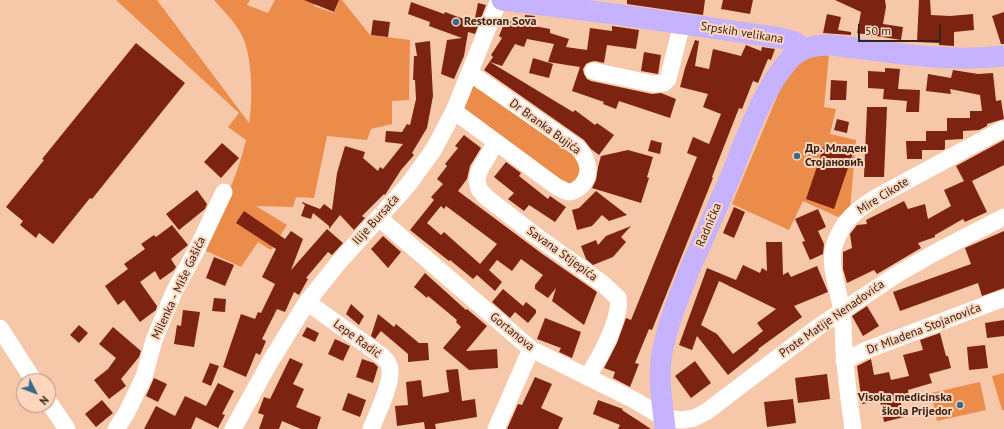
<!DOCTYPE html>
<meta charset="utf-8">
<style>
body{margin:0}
#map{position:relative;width:1004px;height:429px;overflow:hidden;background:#f7c7a9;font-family:"PT Sans",sans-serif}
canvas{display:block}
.north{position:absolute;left:16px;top:373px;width:40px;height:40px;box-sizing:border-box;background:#fed6be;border:1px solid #ae8f7c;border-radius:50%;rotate:132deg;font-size:11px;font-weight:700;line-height:16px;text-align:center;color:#362418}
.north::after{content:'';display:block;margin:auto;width:14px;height:18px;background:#366b87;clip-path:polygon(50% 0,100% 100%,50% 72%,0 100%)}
.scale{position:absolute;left:858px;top:24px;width:83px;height:18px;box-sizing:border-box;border:2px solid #362418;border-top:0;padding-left:5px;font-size:12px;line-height:14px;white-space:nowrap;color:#362418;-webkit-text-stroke:3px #fed6be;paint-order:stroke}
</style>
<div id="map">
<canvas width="1004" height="429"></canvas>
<div class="north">N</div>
<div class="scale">50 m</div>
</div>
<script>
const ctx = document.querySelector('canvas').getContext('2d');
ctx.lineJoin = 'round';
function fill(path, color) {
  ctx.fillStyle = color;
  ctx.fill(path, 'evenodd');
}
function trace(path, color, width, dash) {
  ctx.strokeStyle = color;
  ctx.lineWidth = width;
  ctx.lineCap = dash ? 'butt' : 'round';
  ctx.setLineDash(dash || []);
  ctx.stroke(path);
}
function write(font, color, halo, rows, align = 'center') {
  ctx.font = font + ' "PT Sans",sans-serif';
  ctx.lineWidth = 4;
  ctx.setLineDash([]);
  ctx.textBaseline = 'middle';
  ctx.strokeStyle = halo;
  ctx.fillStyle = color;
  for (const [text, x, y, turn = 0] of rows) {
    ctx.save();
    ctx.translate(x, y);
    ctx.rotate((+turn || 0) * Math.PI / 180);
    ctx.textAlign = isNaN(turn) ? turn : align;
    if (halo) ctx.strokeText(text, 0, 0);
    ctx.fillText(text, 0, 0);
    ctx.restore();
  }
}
fill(new Path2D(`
 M116 0H157L249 123C253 102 252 60 244 40 238 24 224 12 214 0H250L247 5 268 13 275 0H316L314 6 334 13 339 0H342L370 35 410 40 409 100 392 101V124L371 129 367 140 327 136 314 198 296 197 293 207 256 206 287 225 271 250 258 242 241 267 202 249C219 214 237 179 246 140L228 127 239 113Z
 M829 54 824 107 836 109 830 134 856 140 850 209 838 217 803 201 789 230 732 204 784 80C801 60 803 58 829 54Z
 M472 79 579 154 584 164 571 189 458 108Z
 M1004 373V410H1002L992 376Z
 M980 382 986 410 937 421 931 393Z`), '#eb8c4a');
fill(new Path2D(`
 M304 0H339L334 12Z
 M627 0H705L703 15 627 4Z
 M723 0H753L750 14 721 9Z
 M835 0H885L886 7 883 24 903 27 901 40 857 33 861 12Z
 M919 0H930L931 15 950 16 973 14 974 30 954 32V46L939 45V43L917 42Z
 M411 2 444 14 445 12 474 23 478 3 486 5 475 34 468 32 464 56 454 79 441 74 447 40 462 38 429 26 430 22 408 14Z
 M1004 12V44H1001L992 16Z
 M827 14 841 17 838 30 851 32V35L823 33Z
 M525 15 535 16 534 26 550 29V33L569 39 566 47 587 50 590 28 612 31V26L639 30 636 49 607 45 604 63 595 61 590 62 586 64 583 69 584 74 587 79 591 81 652 94 661 93 676 99 670 118 619 101 616 109 603 104 604 102 572 91 580 67 548 62 554 44 527 39 524 47 515 44 502 66 490 62 573 112 575 110 595 125 597 123 614 135 599 155 591 149 584 140 484 70 493 57 491 55 502 38 499 36 506 19 523 26Z
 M373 20 390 22 388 37 371 35Z
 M695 40 699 41 695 66 709 69 713 49 741 56 746 45 761 51 762 47 775 49 771 60 768 59 758 83 753 81 742 109 739 108 712 177 713 178 652 330 649 329 635 363 639 364 630 387 613 378 615 372 604 368 617 343 626 318 631 320 697 157 687 153 693 137 709 144 721 114 703 107 708 94 680 87 685 68Z
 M430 41 433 96 427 128 412 153 414 155 401 170 385 195 384 194 362 216 365 218 354 230 340 215 329 229V226L313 213 311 219 301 216 305 205 302 203V202L320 209 324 204 332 210 337 173 345 146 365 152 363 158 378 171 380 167 383 169 403 144 385 142 386 131 402 132 407 124 410 125 416 99 415 80H413L414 56H417L415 43Z
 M136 43 185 83 92 199 90 198 53 244 39 233 36 238 20 225 23 221 6 207 44 160 42 159Z
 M644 52 661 55 658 74 641 71Z
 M533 58 553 64 549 78 529 73Z
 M885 68 900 69 898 89 920 90 919 112H906L907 101 883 99 884 89 868 88V71L885 72Z
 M953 70 978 74 993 73 996 101 1001 100 1004 119 987 124V126L979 130 963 131V139L945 140V149L943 150H922V159H907L906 141H926V131H947V118H970V111H982L980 95 950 89 951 94 926 91 928 74 951 78Z
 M831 80 847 81 846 100H830Z
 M867 107H887L884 177H864Z
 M837 119 849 122 847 133 834 130Z
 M464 135 481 148 470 166 467 179 458 191 541 253 597 292 584 325 552 301 556 288 548 298 535 289V285L543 275 521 259 512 271 497 260 489 270 502 282 495 291 477 275 473 279 450 260 449 261 410 230 434 200 431 197 443 184 437 179 447 166 445 164 458 148 455 146ZM441 206 444 209 446 206 497 244 480 264 444 232 441 235 427 223Z
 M651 140 662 143 660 154 648 151Z
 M1004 140V165L972 181 987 212 965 222 963 219 935 235V237L918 243 921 248 877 274 874 270 847 283 843 269V252L852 248 850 234 857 225 867 224 866 220 904 201 908 209 925 204 928 219 951 206 944 190 964 181 956 166Z
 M222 143 239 158 221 178 204 162Z
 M825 143 853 153 834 209 806 199Z
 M628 150 653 157 647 177 649 178 641 203 592 188 596 180 598 167 601 156Z
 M506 162 521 173 519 176 548 199 550 196 566 207 555 222 529 205 524 211 508 199 514 193 494 177Z
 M197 190 207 204 205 209 179 230 166 214Z
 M596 191 627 215 609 221 602 215 592 226 577 230 572 210 579 208Z
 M734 207 745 212 734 238 723 233Z
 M818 209 826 227 818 231 824 244 823 254 810 260 802 242 805 241 795 219Z
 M244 211 285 239 291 231 303 239 291 270 327 229 343 243 332 255 328 252 306 278 308 279 299 295 294 292 285 312 277 309 262 339 266 341 260 355 256 353 246 377 223 367 241 314 255 319 258 312 261 313 275 284 262 277 276 249 236 223Z
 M172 225 188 245 171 259 176 267 174 270 160 280 155 271 140 282 157 306 156 310 140 322 124 300 118 305 105 286 128 269 124 264 145 249 141 244 154 235 156 237Z
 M631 226 621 237 626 242 613 257 593 265 586 259 581 246 596 240 598 245 606 236Z
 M1004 231V288L982 296 978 283 900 311 893 292 971 264 965 248Z
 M383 236 401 252 388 268 371 249Z
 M766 242H782L783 275 788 272 791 277 817 266 828 292 794 306 802 317 758 349 759 350 728 375 697 336 692 350 679 345 707 268 736 280 743 265 760 273 762 268 767 271ZM719 281 776 309 757 323 763 331 733 354 717 334 701 325Z
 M214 257 234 265 225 286 206 278Z
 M425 273 466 310 467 309 487 326 466 351 497 349 498 368 469 370 443 348 461 327 456 322 457 320 428 296 427 298 414 287Z
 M503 289 523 306 526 302 536 310V313L528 323 515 312 510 318 492 302Z
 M214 298 226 299 225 312 212 311Z
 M351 304 364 316 359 325 346 314Z
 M867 306 879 326 863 336 852 316Z
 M183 310 200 312 194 347 174 344 177 325 181 326Z
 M378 314 394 327 396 324 419 343H428L429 360 408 362V354L381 331 375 339 371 336Z
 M545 318 581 332 572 358 559 352 561 348 537 339Z
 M1004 320V336L987 338 985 323Z
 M79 325 88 333 79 343 70 335Z
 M113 327 141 351 139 357 121 379 126 386 109 399 94 380 108 369 116 358 99 344Z
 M307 327 319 333 315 342 302 336Z
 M940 333 946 356H948L951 368 929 374 932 383 908 390 909 398 900 399 904 417 884 422 880 401 862 404 857 366 871 359 874 375 889 372 891 380 909 376 903 355 923 350 920 340Z
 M335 339 350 346 343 361 328 354Z
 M985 345 988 368 969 370 967 347Z
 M290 358 303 364 293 384 304 389 296 407 321 417 317 429H301L282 421 279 429H259L264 415 258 413 264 397 270 399Z
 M362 359 374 363 378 367 373 383 356 377Z
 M695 361 711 383 691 398 675 376Z
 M210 363 219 366 211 386 202 382Z
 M458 369 462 401 475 399 477 417 435 424 436 429H425L424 422 397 426 395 406 408 405 406 382 421 380 423 397 449 392 446 370Z
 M827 374 830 399 798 403 795 378Z
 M535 377 552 384 541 408 563 418 558 429H507L518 404 522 405Z
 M154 378 167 384 158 402 146 396Z
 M218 383 234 391 222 414 225 415 218 428 196 417 191 429H144L156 406 175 416 185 396 206 406Z
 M348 393 366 400 360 417 342 410Z
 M793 399 796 423 767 427 764 402Z
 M102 400 113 413 96 427 85 414Z
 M598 400 623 409 622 410 651 429H618L620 425 593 414Z`), '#7c2311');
trace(new Path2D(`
 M593 71 654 84 664 83 668 79 682 24
 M454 111 557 187C561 188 565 192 569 192 574 192 577 189 580 187 593 175 588 159 578 148L470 73
 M496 142 479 171 477 181 479 189 487 198 539 238 602 283 618 298C622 318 598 361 587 377
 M379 218 531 349 636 401 664 418 682 420 694 418 706 412 818 327 896 275 936 252 1004 217
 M307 302 382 356C387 361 391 365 390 373 390 388 377 414 371 429
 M0 328 34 381
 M844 361 864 351 1004 298
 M48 401 67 429
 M116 429 126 414 144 377 154 340 174 292 198 247 224 192
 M233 429 270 362 307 302 339 262 408 185 434 149 454 111 499 0
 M496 429 531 349
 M853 429C850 407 847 384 845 362 843 346 844 329 842 313 840 293 828 266 834 246 842 221 856 210 877 197L1003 129`), '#fff', 17);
trace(new Path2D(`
 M502 0 607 13 781 38 795 42 803 48
 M665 429C663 405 657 378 662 353 668 322 680 294 692 264 705 236 717 207 730 178 745 141 763 88 790 59 802 47 815 45 831 45 889 52 946 63 1004 56`), '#c7b2fe', 21);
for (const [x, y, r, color] of [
 [456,22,4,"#366b87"],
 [797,156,4,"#366b87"],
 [960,405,4,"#366b87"]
]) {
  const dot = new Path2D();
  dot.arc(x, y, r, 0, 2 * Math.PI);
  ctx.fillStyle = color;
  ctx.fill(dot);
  trace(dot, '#fed6be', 1.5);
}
write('bold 12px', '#362418', '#fed6be', [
 ["Restoran Sova",464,22],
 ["Др. Младен",805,149],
 ["Стојановић",805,163],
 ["Visoka medicinska",952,398,"right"],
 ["škola Prijedor",952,412,"right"]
], 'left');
write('12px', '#362418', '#fed6be', [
 ["Srpskih velikana",742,33,9],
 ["Dr Branka Bujića",545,127,36],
 ["Mire Cikote",883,196,-32],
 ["Ilije Bursaća",376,220,-48],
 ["Radnička",709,225,-67],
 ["Savana Stijepića",562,254,36],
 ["Milenka - Miše Gašića",179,288,-65],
 ["Prote Matije Nenadovića",832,319,-35],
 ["Dr Mladena Stojanovića",924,329,-21],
 ["Gortanova",512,332,39],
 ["Lepe Radić",357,339,36]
]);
</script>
